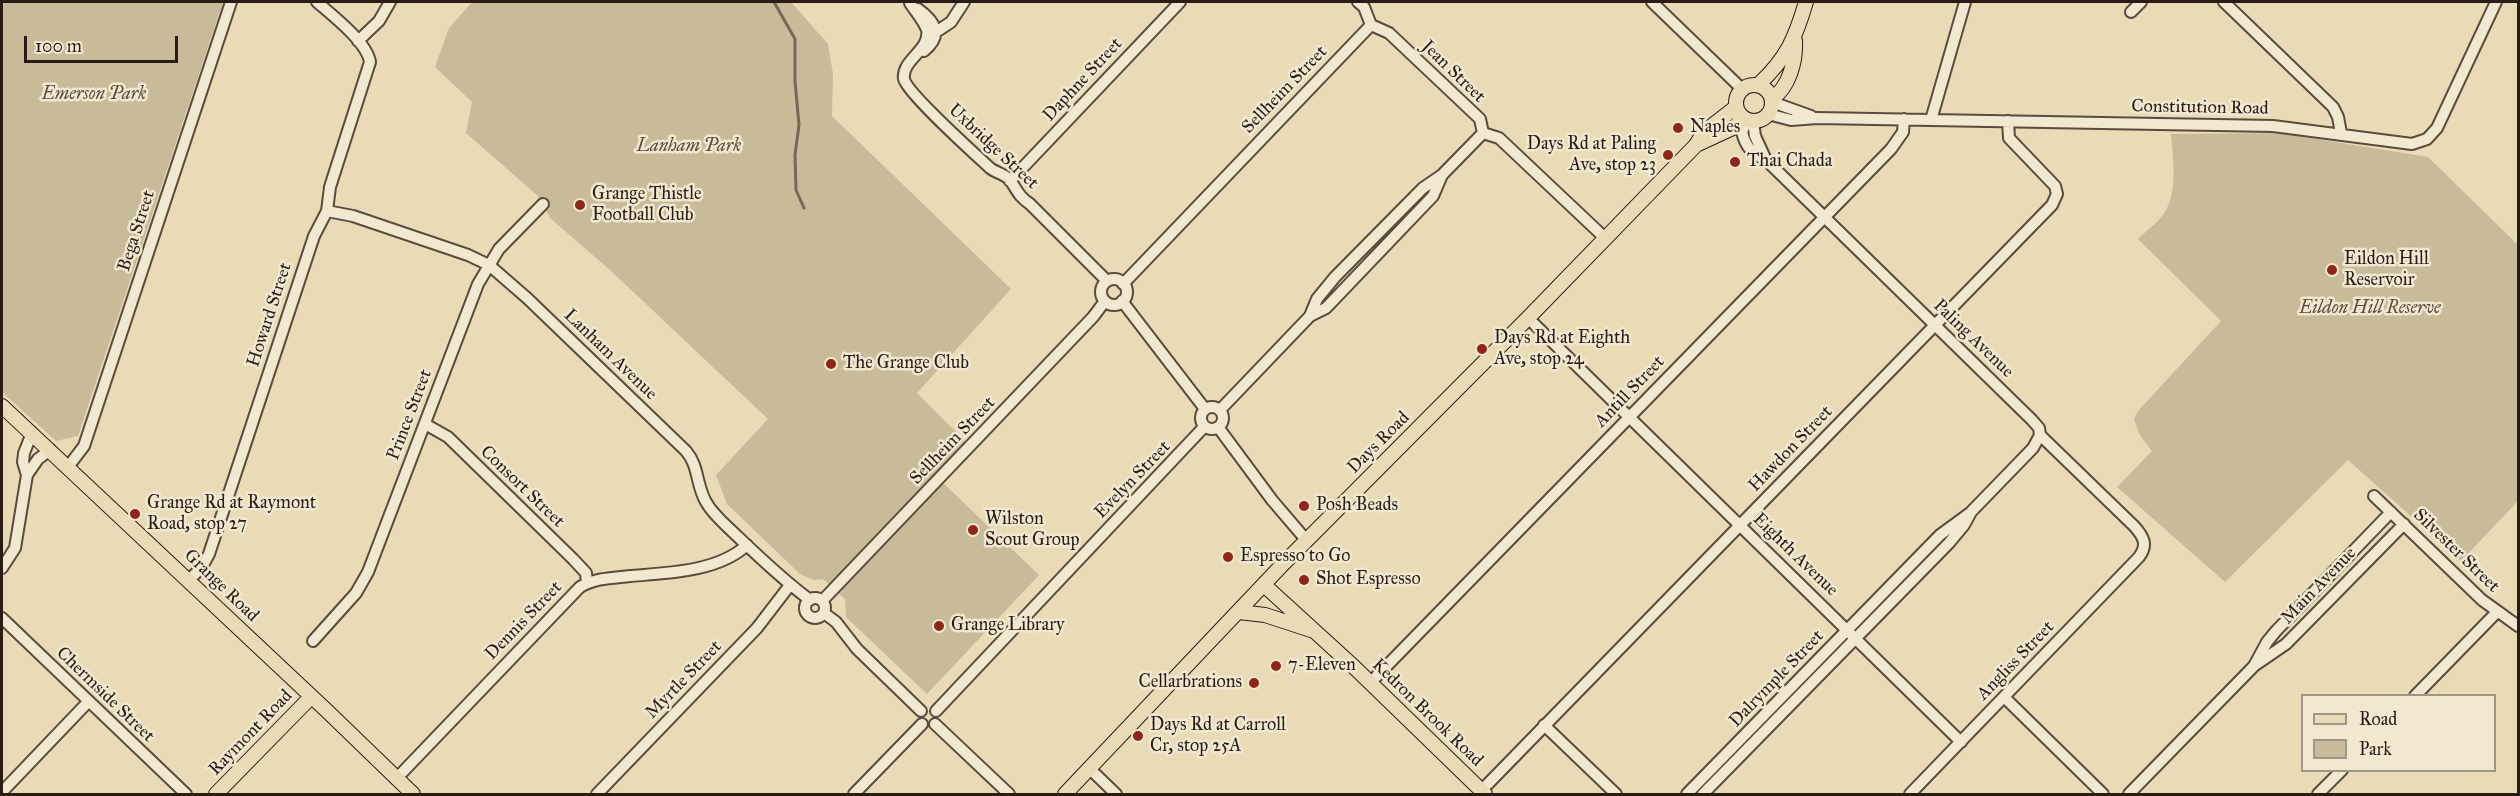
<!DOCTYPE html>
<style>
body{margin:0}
#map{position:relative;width:2520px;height:796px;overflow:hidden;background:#e8dbb5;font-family:"IM FELL Great Primer",serif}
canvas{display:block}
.frame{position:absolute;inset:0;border:3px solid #291c17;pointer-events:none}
.legend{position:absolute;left:2301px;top:694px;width:195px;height:78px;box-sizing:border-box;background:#f0e8cf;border:2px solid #a09685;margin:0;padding:8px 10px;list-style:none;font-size:18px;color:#291c17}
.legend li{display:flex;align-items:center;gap:12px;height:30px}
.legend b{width:30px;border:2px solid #a09685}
.scale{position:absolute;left:24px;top:36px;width:154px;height:27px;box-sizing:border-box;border:3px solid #291c17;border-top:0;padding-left:8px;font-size:18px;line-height:21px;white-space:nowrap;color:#291c17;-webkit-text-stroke:4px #f0e8cf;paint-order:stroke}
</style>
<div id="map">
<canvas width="2520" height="796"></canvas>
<div class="frame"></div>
<ul class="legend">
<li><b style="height:8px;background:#e8dbb5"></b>Road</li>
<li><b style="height:16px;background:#c8bb9a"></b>Park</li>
</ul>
<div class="scale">100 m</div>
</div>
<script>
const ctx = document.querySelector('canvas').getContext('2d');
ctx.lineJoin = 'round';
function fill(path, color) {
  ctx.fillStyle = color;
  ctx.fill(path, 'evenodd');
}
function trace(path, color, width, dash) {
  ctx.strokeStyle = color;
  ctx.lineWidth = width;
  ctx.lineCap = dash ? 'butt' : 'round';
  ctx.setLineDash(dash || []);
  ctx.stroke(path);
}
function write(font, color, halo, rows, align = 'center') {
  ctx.font = font + ' "IM FELL Great Primer",serif';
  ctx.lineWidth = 5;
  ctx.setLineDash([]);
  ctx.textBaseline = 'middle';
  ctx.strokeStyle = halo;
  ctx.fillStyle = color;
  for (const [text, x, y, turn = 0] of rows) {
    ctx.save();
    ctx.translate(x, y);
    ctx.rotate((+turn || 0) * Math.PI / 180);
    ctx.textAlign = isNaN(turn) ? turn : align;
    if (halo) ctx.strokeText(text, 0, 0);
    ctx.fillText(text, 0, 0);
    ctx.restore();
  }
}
fill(new Path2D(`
 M2 2H223L78 436 56 441 2 392Z
 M472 2H791L828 44 833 74 832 116 1011 289 917 393 969 445 937 477 1039 575 927 694 846 617 845 599 823 579 814 580 800 574 727 504 716 475 768 419 610 270 550 218 538 196 466 133 472 102 435 67 449 28Z
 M2279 133 2428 157 2518 245V501L2461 561 2348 460 2225 582 2117 487 2152 451 2139 434 2134 419 2138 411 2221 321 2138 239C2145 232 2155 225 2162 216 2179 195 2173 160 2171 134Z`), '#c8bb9a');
trace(new Path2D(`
 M774 2 795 39V81L799 125 795 155 796 190 804 208`), '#756855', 3);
const minor = new Path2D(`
 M1358 2 1364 7 1371 25 1389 33 1480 119 1483 133 1499 138 1605 238
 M1652 2 1742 89
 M2224 2 2333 107 2338 117 2341 133
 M910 3C915 11 924 21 927 30 931 50 901 60 904 79 907 93 976 155 990 168 996 173 1005 174 1010 180 1017 190 1019 197 1030 204L1107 281
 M918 9C936 22 943 35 924 51
 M2131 12 2141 2
 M932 29 936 32 951 22 964 2
 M358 41 379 21 390 2
 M1772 102 1811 116
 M1768 114 1791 120 1817 118 2273 126 2412 144 2427 139 2437 128 2496 2
 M1747 120 1742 132C1746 148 1752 153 1766 160L2032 420 2039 428 2040 435 2134 526C2144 537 2148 545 2139 557L1910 794
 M1931 120 1965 2
 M1753 122 1755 136 1766 160
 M1010 181 1180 2
 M327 211 353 216 468 255 489 265 527 298 686 451C699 466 696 485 706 502 713 515 726 525 737 536 760 558 784 581 810 600
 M1101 292a13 13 0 1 1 26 0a13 13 0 1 1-26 0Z
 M1123 284 1371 25
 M1122 301 1205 409
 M1310 316 1317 299 1335 277 1423 188 1442 175 1483 133
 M1528 318 1961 742
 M1201 418a11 11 0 1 1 22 0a11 11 0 1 1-22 0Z
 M1220 410 1310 316 1326 308 1433 196 1442 175
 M425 424 448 437 573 559 586 573 587 583
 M1218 427 1272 500 1307 541
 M68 467 84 446 231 2
 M27 475 38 459 50 450
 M2374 496 2482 600 2518 626
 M2 568 15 548 27 475 23 462 24 453 32 433
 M189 580 202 567 209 554 314 236 327 211 330 187 370 62C367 42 332 15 317 2
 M805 608a10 10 0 1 1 20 0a10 10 0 1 1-20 0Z
 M822 601 1093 317 1105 301
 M824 613 836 622 857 649 921 711
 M2 618 186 794
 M313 641 356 593 368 572 478 284 499 249 543 204
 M2254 666 2286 644 2404 524
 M1370 683 1891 149 1903 132 1904 119
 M2415 696 2497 612
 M2004 697 2103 794
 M936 711 1204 427
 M935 724 1009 794
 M1544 725 1616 794
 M1089 768 1116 794
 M396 779 580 587C595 578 612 578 630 576 667 573 718 572 747 545
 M1481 791 2052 205 2057 194 2055 186 2009 138 2008 121
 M2 792 88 702
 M597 794 757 628 790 585
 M854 794 922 724
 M1687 794 1940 535 1970 513 2033 448 2040 435
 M1703 794 1949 543 1964 525 1970 514
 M2129 794 2254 666 2267 642 2276 631 2391 512
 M2318 794 2342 770`);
const major = new Path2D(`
 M1736 103a18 18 0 1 1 36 0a18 18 0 1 1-36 0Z
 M1758 85C1787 58 1795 39 1806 2
 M1772 99C1789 87 1796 62 1795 41
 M1696 145 1735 127 1743 118
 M2 406 326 710 413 794
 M1264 585 1354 667 1485 794
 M1239 612 1265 615 1311 630
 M216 794 311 697
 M1065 794 1284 563 1528 318 1696 145 1704 132 1736 107`);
trace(minor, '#594c3e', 14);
trace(major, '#291c17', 16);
trace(minor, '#f0e8cf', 10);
trace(major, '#e8dbb5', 14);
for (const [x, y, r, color] of [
 [1678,128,6,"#8f2418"],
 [1668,155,6,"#8f2418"],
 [1735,162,6,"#8f2418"],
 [580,205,6,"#8f2418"],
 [2332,270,6,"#8f2418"],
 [1482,349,6,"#8f2418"],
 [831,364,6,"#8f2418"],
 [1304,506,6,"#8f2418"],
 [135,514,6,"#8f2418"],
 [973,530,6,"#8f2418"],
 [1228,557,6,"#8f2418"],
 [1304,580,6,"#8f2418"],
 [939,626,6,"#8f2418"],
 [1276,666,6,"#8f2418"],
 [1254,683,6,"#8f2418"],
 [1138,736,6,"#8f2418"]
]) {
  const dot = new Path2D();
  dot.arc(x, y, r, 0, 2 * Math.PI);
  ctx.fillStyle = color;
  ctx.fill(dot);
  trace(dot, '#f0e8cf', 2);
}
write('18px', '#291c17', '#f0e8cf', [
 ["Jean Street",1453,72,44],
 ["Daphne Street",1083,80,-47],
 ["Sellheim Street",1285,90,-46],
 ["Constitution Road",2200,108,1],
 ["Uxbridge Street",993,147,43],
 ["Bega Street",137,231,-72],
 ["Howard Street",270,315,-72],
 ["Paling Avenue",1973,339,44],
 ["Lanham Avenue",610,355,44],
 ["Antill Street",1630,392,-46],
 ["Prince Street",410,415,-69],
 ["Sellheim Street",953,441,-46],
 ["Days Road",1379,443,-45],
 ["Hawdon Street",1791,449,-46],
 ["Evelyn Street",1133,480,-46],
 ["Consort Street",522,487,44],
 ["Silvester Street",2456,551,44],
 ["Eighth Avenue",1795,555,44],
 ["Grange Road",221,586,44],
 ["Main Avenue",2319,586,-46],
 ["Dennis Street",524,621,-46],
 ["Angliss Street",2016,661,-46],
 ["Dalrymple Street",1777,679,-46],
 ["Myrtle Street",684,680,-46],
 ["Chermside Street",105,695,44],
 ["Kedron Brook Road",1427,713,44],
 ["Raymont Road",251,733,-46]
]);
write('italic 18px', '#594c3e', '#f0e8cf', [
 ["Emerson Park",94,95],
 ["Lanham Park",689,147],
 ["Eildon Hill Reserve",2370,309]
]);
write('18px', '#291c17', '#f0e8cf', [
 ["Naples",1690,128],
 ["Days Rd at Paling",1656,145,"right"],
 ["Ave, stop 23",1656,166,"right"],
 ["Thai Chada",1747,162],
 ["Grange Thistle",592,195],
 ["Football Club",592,216],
 ["Eildon Hill",2344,260],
 ["Reservoir",2344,281],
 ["Days Rd at Eighth",1494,339],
 ["Ave, stop 24",1494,360],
 ["The Grange Club",843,364],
 ["Grange Rd at Raymont",147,504],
 ["Road, stop 27",147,525],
 ["Posh Beads",1316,506],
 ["Wilston",985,520],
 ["Scout Group",985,541],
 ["Espresso to Go",1240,557],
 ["Shot Espresso",1316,580],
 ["Grange Library",951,626],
 ["7-Eleven",1288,666],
 ["Cellarbrations",1242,683,"right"],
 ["Days Rd at Carroll",1150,726],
 ["Cr, stop 25A",1150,747]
], 'left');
</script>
